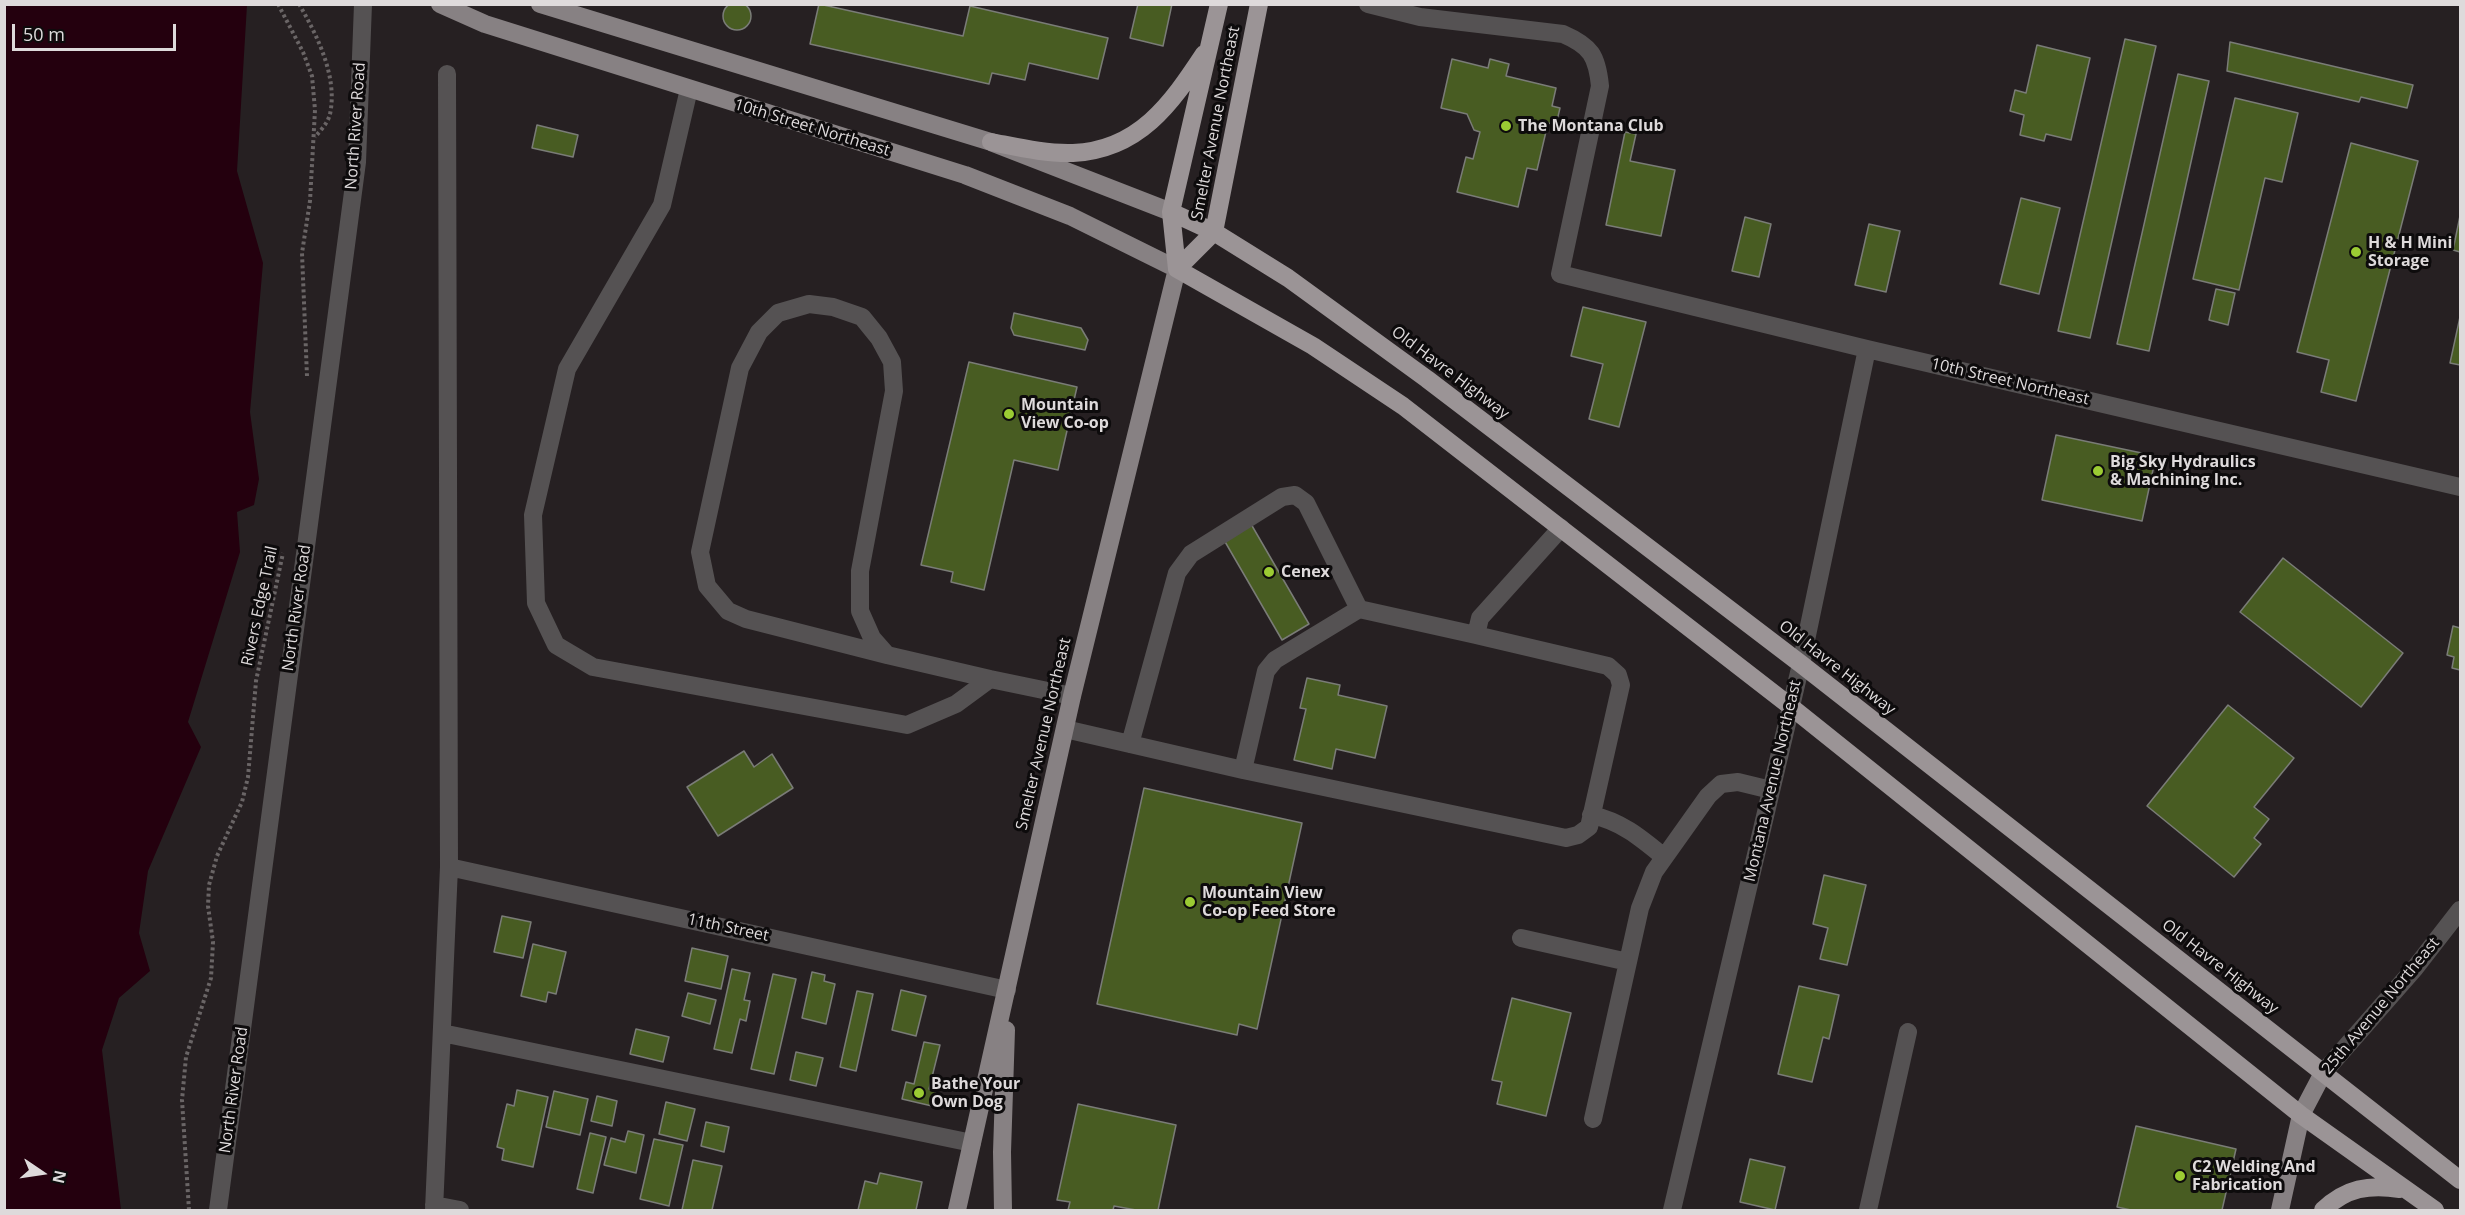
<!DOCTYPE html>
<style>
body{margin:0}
#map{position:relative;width:2465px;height:1215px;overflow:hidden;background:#262022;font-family:"Open Sans",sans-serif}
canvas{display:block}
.frame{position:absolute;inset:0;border:6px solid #dedadb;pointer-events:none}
.north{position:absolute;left:12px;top:1143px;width:60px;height:60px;-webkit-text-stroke:4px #0d0b0c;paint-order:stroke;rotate:103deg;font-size:16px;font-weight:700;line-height:24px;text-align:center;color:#dedadb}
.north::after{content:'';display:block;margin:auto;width:21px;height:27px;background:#dedadb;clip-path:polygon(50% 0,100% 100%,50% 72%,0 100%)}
.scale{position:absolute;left:12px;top:24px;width:164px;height:27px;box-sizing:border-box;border:3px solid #dedadb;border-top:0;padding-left:8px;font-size:18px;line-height:21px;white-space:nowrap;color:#dedadb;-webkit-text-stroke:4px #0d0b0c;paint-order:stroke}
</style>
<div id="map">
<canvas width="2465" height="1215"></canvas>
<div class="frame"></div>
<div class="north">N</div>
<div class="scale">50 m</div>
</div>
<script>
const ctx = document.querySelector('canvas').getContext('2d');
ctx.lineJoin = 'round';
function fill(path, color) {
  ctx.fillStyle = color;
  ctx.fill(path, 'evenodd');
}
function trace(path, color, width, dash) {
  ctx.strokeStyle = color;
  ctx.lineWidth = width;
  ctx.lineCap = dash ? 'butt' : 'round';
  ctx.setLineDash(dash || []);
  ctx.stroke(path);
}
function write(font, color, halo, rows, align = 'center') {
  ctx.font = font + ' "Open Sans",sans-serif';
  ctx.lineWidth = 6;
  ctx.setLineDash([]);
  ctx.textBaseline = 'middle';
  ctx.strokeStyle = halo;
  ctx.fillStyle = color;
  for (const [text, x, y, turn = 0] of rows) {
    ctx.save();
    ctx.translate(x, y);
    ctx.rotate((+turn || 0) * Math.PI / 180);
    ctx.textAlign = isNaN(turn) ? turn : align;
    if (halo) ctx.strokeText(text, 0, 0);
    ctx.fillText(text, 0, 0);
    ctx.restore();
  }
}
fill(new Path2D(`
 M5 4 247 5 237 171 263 263 250 412 259 479 254 505 237 512 240 552 188 722 201 747 148 871 139 933 150 971 119 998 102 1050 121 1210H5Z`), '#24000e');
const building = new Path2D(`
 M723 16a14 14 0 1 1 28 0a14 14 0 1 1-28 0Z
 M819 4 963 36 970 6 1108 38 1098 79 1029 63 1025 80 992 73 989 84 810 44Z
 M1138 4H1172L1163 46 1130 38Z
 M2125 39 2156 46 2090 338 2058 331Z
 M2230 42 2413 85 2407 108 2361 97 2359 102 2227 71Z
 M2037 45 2090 58 2071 140 2046 134 2044 141 2020 135 2024 115 2010 111 2015 90 2026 93Z
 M1452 59 1488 68 1490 59 1509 64 1506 76 1556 88 1552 106 1560 108 1556 125 1548 123 1537 170 1527 168 1518 207 1457 192 1466 157 1473 159 1480 132 1474 130 1467 114 1441 108Z
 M2178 74 2209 81 2149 351 2117 344Z
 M2235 98 2298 113 2282 182 2265 178 2239 290 2193 279Z
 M537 125 578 135 573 157 532 148Z
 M1625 132 1636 134 1630 161 1675 170 1661 236 1606 225Z
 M2351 143 2418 161 2356 401 2321 392 2329 360 2297 352Z
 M2021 198 2060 208 2039 294 2000 284Z
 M2460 216V252L2453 250Z
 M1745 217 1771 224 1759 277 1732 271Z
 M1869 224 1900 231 1886 292 1855 285Z
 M2216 289 2235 293 2228 325 2209 320Z
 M1583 307 1646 322 1619 427 1589 419 1603 364 1571 356Z
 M1014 313 1081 328 1088 340 1085 350 1014 335 1011 328Z
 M2460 317V365L2450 363Z
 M969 362 1077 387 1058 470 1014 460 984 590 951 582 953 572 921 565Z
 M2056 435 2156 456 2142 521 2042 500Z
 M1251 524 1309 624 1282 640 1224 540Z
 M2283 558 2403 653 2361 707 2240 612Z
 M2453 626 2460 628V670L2452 668 2454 657 2447 655Z
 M1307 678 1340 685 1338 695 1387 706 1375 758 1336 749 1332 769 1294 760 1306 709 1300 708Z
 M2228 705 2294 758 2254 807 2269 819 2254 838 2261 844 2234 877 2147 806Z
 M744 751 754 767 772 754 793 788 718 836 687 787Z
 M1144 788 1302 823 1257 1029 1239 1024 1237 1035 1097 1004Z
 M1824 875 1866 885 1847 965 1820 959 1828 928 1813 924Z
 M502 916 531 922 523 958 494 952Z
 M533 944 566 952 556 994 548 992 546 1002 521 996Z
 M692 948 728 956 721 989 685 981Z
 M732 969 750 973 744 1000 750 1001 746 1021 740 1019 732 1053 714 1049Z
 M812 972 825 975 824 981 835 984 826 1024 802 1018Z
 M773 974 796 979 774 1074 751 1069Z
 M1799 986 1839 995 1829 1039 1823 1037 1812 1082 1778 1074Z
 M901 990 926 996 916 1036 892 1030Z
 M857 991 873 994 856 1071 840 1067Z
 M688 993 716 1000 710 1024 682 1016Z
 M1512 998 1571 1013 1546 1116 1497 1104 1502 1082 1492 1080Z
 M636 1029 669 1037 663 1062 630 1054Z
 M924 1042 940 1045 929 1089 936 1091 932 1106 902 1099 906 1082 914 1084Z
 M796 1052 823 1058 816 1086 790 1080Z
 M517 1090 548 1097 533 1167 502 1160 504 1149 497 1147 507 1104 514 1106Z
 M554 1091 588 1099 580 1135 546 1127Z
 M597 1096 617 1101 612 1126 591 1121Z
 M666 1102 695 1109 687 1141 659 1134Z
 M1078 1104 1176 1125 1158 1210H1136L1114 1206 1113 1210H1068L1070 1202 1057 1200Z
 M706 1122 729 1127 724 1152 701 1146Z
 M2136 1126 2236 1149 2222 1210H2131L2117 1207Z
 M628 1131 644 1135 636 1173 604 1165 611 1138 625 1142Z
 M590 1133 606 1137 593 1193 577 1189Z
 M654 1139 683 1145 669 1206 640 1199Z
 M1750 1159 1785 1167 1775 1210 1740 1202Z
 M693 1160 722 1166 712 1210H682Z
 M880 1173 922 1182 916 1210H858L865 1181 877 1184Z`);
fill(building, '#485c22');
trace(building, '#7a7c77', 1.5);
trace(new Path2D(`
 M278 4 303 52 312 76 315 110 310 201 302 253 307 376
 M299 4C317 35 338 77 330 114 328 123 320 131 315 137
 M189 1210 182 1100 186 1057 211 978 213 942 208 906 209 885 217 856 242 802 248 777 256 681 283 553`), '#6a6566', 4, [3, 3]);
trace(new Path2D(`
 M1368 4 1420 17 1563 34C1591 46 1597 56 1600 86L1560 274 1867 349 2460 487
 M689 89 662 205 567 369 533 515 536 603 556 645 593 667 907 725 956 704 990 679 1072 696
 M887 655 746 619 728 611 707 586 700 552 740 368 759 332 778 313 809 304 833 307 862 317 879 338 892 362 894 391 860 571V611L872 638 887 655 990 679
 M1065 729 1243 770 1266 671 1275 660 1359 609 1476 635 1480 618 1561 528
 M1130 744 1177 573 1191 554 1282 497 1295 495 1306 503 1359 609
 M1243 770 1566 838 1578 835 1589 827 1621 685 1618 675 1608 666 1476 635
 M1591 815C1621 821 1641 838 1664 857
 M449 867 1007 990
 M1521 938 1628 962
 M442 1033 972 1143
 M2323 1073 2415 968 2460 910
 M1593 1119 1640 908 1654 872 1708 796 1721 784 1738 782 1771 790
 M434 1205 460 1210
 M218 1210 357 162 363 4
 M434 1210 449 867 447 74
 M1672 1210 1801 664 1867 349
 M1868 1210 1908 1032`), '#555253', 18);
trace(new Path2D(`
 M440 4 485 24 965 175 1070 216 1177 269 1072 696 957 1210
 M540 4 991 142 1171 212
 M1003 1210 1002 1152 1006 1030
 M2280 1210 2301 1115 2323 1073`), '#878183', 18);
trace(new Path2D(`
 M991 142C1017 147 1046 154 1073 153 1139 150 1171 104 1204 54
 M1171 212 1214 232 1288 278 1427 379 1801 664 2460 1180
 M1177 269 1313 346 1403 406 1790 706 2301 1115 2435 1210
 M1177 269 1214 232 1259 4
 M1177 269 1171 212 1219 4
 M2323 1210C2346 1188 2369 1184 2400 1189`), '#9b9496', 18);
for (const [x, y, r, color] of [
 [1506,126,6,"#9bcb33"],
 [2356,252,6,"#9bcb33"],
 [1009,414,6,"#9bcb33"],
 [2098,471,6,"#9bcb33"],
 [1269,572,6,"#9bcb33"],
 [1190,902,6,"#9bcb33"],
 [919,1093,6,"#9bcb33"],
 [2180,1176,6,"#9bcb33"]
]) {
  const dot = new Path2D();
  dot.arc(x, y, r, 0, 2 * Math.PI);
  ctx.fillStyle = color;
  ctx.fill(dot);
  trace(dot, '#0d0b0c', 2);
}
write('16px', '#dedadb', '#0d0b0c', [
 ["Smelter Avenue Northeast",1216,123,-79],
 ["North River Road",356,126,-86],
 ["10th Street Northeast",812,128,17],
 ["Old Havre Highway",1450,373,37],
 ["10th Street Northeast",2010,382,13],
 ["Rivers Edge Trail",260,606,-78],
 ["North River Road",297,608,-82],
 ["Old Havre Highway",1837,668,38],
 ["Smelter Avenue Northeast",1044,734,-77],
 ["Montana Avenue Northeast",1773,781,-77],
 ["11th Street",728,928,12],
 ["Old Havre Highway",2220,967,38],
 ["25th Avenue Northeast",2381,1006,-50],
 ["North River Road",234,1090,-82]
]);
write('bold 16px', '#dedadb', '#0d0b0c', [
 ["The Montana Club",1518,126],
 ["H & H Mini",2368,243],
 ["Storage",2368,261],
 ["Mountain",1021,405],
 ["View Co-op",1021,423],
 ["Big Sky Hydraulics",2110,462],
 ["& Machining Inc.",2110,480],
 ["Cenex",1281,572],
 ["Mountain View",1202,893],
 ["Co-op Feed Store",1202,911],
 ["Bathe Your",931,1084],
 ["Own Dog",931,1102],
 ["C2 Welding And",2192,1167],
 ["Fabrication",2192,1185]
], 'left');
</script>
